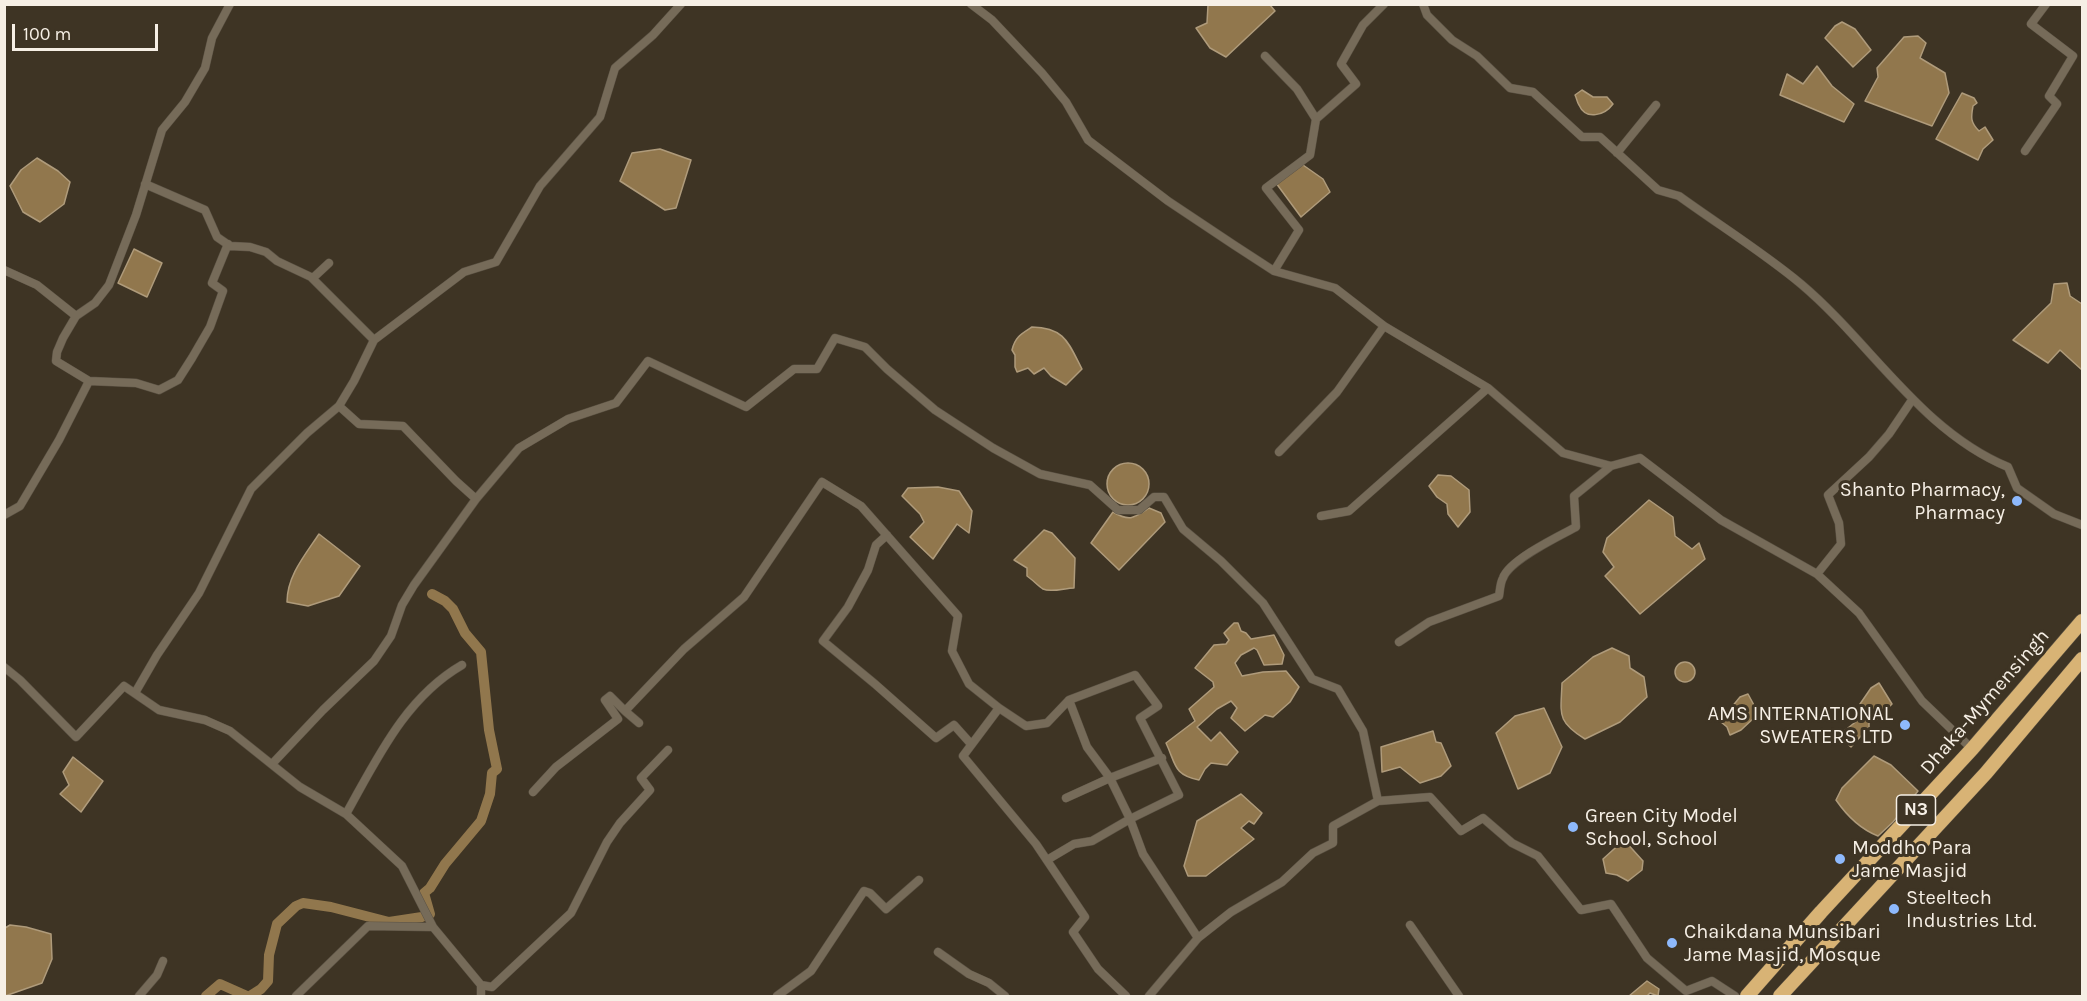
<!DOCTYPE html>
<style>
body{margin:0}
#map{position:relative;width:2087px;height:1001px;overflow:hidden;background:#3e3424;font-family:Karla,sans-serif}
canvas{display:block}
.frame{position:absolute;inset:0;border:6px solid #f6efe5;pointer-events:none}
.scale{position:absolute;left:12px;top:24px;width:146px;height:27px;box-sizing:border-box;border:3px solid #f6efe5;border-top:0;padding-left:8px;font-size:18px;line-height:21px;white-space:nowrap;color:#f6efe5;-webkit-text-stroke:4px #3e3424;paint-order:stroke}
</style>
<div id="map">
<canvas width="2087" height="1001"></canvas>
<div class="frame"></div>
<div class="scale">100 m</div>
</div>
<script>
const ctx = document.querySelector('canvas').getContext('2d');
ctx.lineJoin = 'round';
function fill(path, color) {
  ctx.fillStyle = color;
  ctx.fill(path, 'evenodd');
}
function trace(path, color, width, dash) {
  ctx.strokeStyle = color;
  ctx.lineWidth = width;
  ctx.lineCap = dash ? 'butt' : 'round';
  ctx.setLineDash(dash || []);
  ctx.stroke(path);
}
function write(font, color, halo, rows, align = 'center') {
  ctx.font = font + ' Karla,sans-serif';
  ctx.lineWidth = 6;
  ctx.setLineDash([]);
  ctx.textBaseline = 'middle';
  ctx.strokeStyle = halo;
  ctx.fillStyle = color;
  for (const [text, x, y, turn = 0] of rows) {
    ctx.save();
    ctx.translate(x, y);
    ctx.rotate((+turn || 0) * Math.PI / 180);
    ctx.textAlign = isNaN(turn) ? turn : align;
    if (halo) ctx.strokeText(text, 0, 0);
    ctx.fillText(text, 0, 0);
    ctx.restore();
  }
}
const water = new Path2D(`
 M1208 5H1270L1275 11 1226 57 1210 48 1196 28 1207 23Z
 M1842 22 1855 29 1871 50 1853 67 1825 38 1835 26Z
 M1918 36 1926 43 1920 58 1945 73 1949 93 1932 126 1865 101 1878 77 1877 68 1904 37Z
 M1817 66 1832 86 1854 104 1844 122 1780 95 1787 74 1803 84Z
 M1582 90 1593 97H1607L1613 104C1605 115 1586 121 1579 105 1577 102 1577 99 1575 95Z
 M1962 93 1974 98 1977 103 1973 106C1971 117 1970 122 1979 131L1985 127 1993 140 1983 149 1978 160 1936 139Z
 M660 149 691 160 676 208 665 210 620 181 632 153Z
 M37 158 58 171 70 182 64 204 40 222 23 212 10 186 21 170Z
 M1303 165 1323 179 1330 192 1301 217 1276 183 1288 172Z
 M134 249 162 263 147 297 118 283Z
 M2067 283 2070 296 2082 304V370L2060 350 2048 363 2013 340 2051 303 2054 284Z
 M1032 327C1065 328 1068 342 1082 369L1066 385 1051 376 1044 368 1034 374 1028 368 1017 372 1015 367V355L1012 350C1015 337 1021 334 1032 327Z
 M1107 484a21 21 0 1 1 42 0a21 21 0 1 1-42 0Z
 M1438 475 1451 476 1469 490 1470 512 1458 527 1448 514 1447 504 1437 497 1429 486Z
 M938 487 959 491 972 511 969 533 957 524 933 559 910 537 924 522 920 514 902 496 908 488Z
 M1649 500 1673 517 1675 536 1692 549 1699 543 1705 559 1640 614 1605 576 1614 567 1603 552 1607 538Z
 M1149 508 1161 513 1165 522 1119 570 1091 543 1113 512C1130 522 1134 518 1149 508Z
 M1044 530 1052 533 1075 558 1074 588C1065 588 1051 593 1043 589 1038 586 1033 580 1027 576V568L1014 560Z
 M319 534 360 566 339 596 308 606 287 602C287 576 305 555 319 534Z
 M1234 623H1238L1241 631 1246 633 1251 639 1274 635 1284 655 1282 664 1264 665 1257 650 1254 648 1241 655 1235 663 1242 676 1263 672 1286 671 1299 687 1290 702 1273 717 1265 715 1245 731 1231 718 1237 708 1231 701 1217 709 1197 727 1211 741 1220 732 1238 752 1227 765 1211 763 1205 769 1199 780C1173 775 1176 764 1166 743L1195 721 1189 709 1214 687 1213 682 1195 668 1214 645 1226 644 1229 640 1224 633Z
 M1612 648 1629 656 1630 668 1644 677 1647 697 1620 722 1585 739C1556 721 1561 714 1562 683L1593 657Z
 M1675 672a10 10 0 1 1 20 0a10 10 0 1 1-20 0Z
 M1879 683 1892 704 1876 720 1860 704 1871 688Z
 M1748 694 1755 707 1756 716 1741 730 1730 735 1727 727 1721 722 1720 715 1731 708 1740 697Z
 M1544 708 1562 747 1550 773 1518 789 1496 733 1515 716Z
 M1862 717 1869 722V727L1851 747 1843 740 1844 731Z
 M1433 731 1436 742 1441 743 1451 766 1441 776 1420 783 1400 767 1382 772 1381 747Z
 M1874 756 1891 765 1918 791 1893 822 1878 836C1860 829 1847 816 1836 800L1842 788Z
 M73 757 103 781 81 812 60 794 69 785 63 772Z
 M1241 794 1262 813 1254 824 1249 821 1241 828 1254 839 1206 876H1188L1184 866 1197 821Z
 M1624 840 1643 861 1642 870 1628 881 1617 875 1606 873 1603 859Z
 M10 925 26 927 51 934 52 959 42 983 5 996V928Z
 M1647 981 1659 989 1658 996 1650 993 1647 996H1629Z`);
fill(water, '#91774d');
trace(water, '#af9b7b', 1.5);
trace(new Path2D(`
 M430 914 424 893 430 888 445 864 481 821 490 794 492 773 497 769 489 730 481 652 465 633 453 609 445 601 432 594
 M206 996 220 984 247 996
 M250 996 261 989 268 981 269 955 277 924 296 906 303 903 331 907 389 922 422 917`), '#91774d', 10);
const street = new Path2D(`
 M971 4 992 20 1042 73 1066 102 1088 140 1168 201 1234 245 1274 271 1335 288 1384 326 1488 388 1563 453 1611 466 1640 458 1721 520 1817 574 1859 613 1922 701 1972 749
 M1423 4 1427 15 1452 40 1477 56 1510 88 1533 92 1582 137H1600L1658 190 1679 196C1719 225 1764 253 1801 284 1871 343 1921 431 2008 467L2017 488 2054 514 2082 525
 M1265 56 1297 89 1316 119
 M2025 151 2057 104 2049 96 2073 56 2031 24 2046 4
 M1617 153 1656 105
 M145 184 205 210 217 237 230 246 250 247 266 252 277 261 311 277H314L329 263
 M4 270 37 285 76 316
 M1274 271 1299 230 1266 188 1310 155 1316 119 1356 84 1341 64 1363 25 1384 4
 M311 277 374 340
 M89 381 136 383 159 390 178 380 192 358 210 327 223 291 212 283 228 244
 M339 406 359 424 403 426 456 481 476 499 519 448 568 419 616 403 648 361 746 407 794 369H817L835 338 865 347 887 369 935 410 993 448 1040 474 1090 485 1118 510H1139L1154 497H1164L1183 529 1221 561 1263 603 1312 679 1338 689 1363 731 1378 801 1430 797 1461 831 1483 818 1512 843 1538 856 1581 910 1611 904 1647 958 1686 991 1712 981 1735 996
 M1279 452 1337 392 1384 326
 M4 515 20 506 59 440 86 387 89 381 56 361 57 352 63 338 76 316 95 303 109 285 136 215 162 130 185 102 205 68 212 38 230 4
 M1321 516 1349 511 1488 388
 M887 535 876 545 868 570 848 607 823 641 875 684 936 738 954 725 971 744
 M1817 574 1841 544 1839 523 1828 495 1869 457 1889 434 1912 400
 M1399 642 1429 622 1499 596C1500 591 1500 583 1503 578 1509 560 1559 536 1576 527L1574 496 1611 466
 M4 667 20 680 76 737 124 686 159 710 205 720 230 731 300 787 346 814 402 866 433 927
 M135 693 157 655 199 593 251 489 307 433 339 406 354 381 374 340 464 272 496 262 540 186 600 117 615 68 653 35 681 4
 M999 708 1026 726 1047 723 1069 700 1135 675 1158 706 1140 718 1179 795 1130 819 1092 841 1074 844 1047 860
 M639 723 625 711 684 649 744 597 822 482 861 506 958 616 952 651 969 684 999 708 963 756 1036 844 1085 917 1073 932 1098 969 1126 996
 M1162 758 1110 778 1130 819 1143 854 1198 938
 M272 764 323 710 374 661 391 636 402 605 414 585 476 499
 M533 792 556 767 618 719 605 700 610 696 625 711
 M1066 798 1110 778 1087 747 1069 700
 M346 814C377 759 405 698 462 665
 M1410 925 1459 996
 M938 952 969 974 989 983 1005 996
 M481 985V996
 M139 996 157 975 163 961
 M296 996 368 926 433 927 481 985 492 987 571 913 607 842 620 823 650 790 641 778 668 750
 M777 996 811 971 864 891 870 893 886 909 919 880
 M1149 996 1198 938 1231 912 1282 882 1313 853 1333 843V826L1378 801`);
const highway = new Path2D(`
 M1747 996 1821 912 1972 749 2082 621
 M1780 996 1986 773 2082 659`);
trace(street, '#5b5244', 9);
trace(highway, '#5b5244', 15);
trace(street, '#766b59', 8);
trace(highway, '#d8b375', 14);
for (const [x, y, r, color] of [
 [2017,501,6,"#8eb9fc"],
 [1905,725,6,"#8eb9fc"],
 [1573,827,6,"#8eb9fc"],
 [1840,859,6,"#8eb9fc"],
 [1894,909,6,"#8eb9fc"],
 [1672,943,6,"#8eb9fc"]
]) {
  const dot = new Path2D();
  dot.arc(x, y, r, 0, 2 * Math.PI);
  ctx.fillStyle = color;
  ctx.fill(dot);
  trace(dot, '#3e3424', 2);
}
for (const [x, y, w] of [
 [1916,810,39]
]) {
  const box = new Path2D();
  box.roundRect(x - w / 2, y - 15, w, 30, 4.5);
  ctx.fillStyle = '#3e3424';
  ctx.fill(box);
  trace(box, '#f6efe5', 1.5);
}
write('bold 18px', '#f6efe5', null, [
 ["N3",1916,810]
]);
write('20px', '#f6efe5', '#3e3424', [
 ["Shanto Pharmacy,",2005,490,"right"],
 ["Pharmacy",2005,513,"right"],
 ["AMS INTERNATIONAL",1893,714,"right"],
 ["SWEATERS LTD",1893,737,"right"],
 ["Green City Model",1585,816],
 ["School, School",1585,839],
 ["Moddho Para",1852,848],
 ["Jame Masjid",1852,871],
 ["Steeltech",1906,898],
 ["Industries Ltd.",1906,921],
 ["Chaikdana Munsibari",1684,932],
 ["Jame Masjid, Mosque",1684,955]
], 'left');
write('20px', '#f6efe5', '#3e3424', [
 ["Dhaka-Mymensingh",1985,702,-49]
]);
</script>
